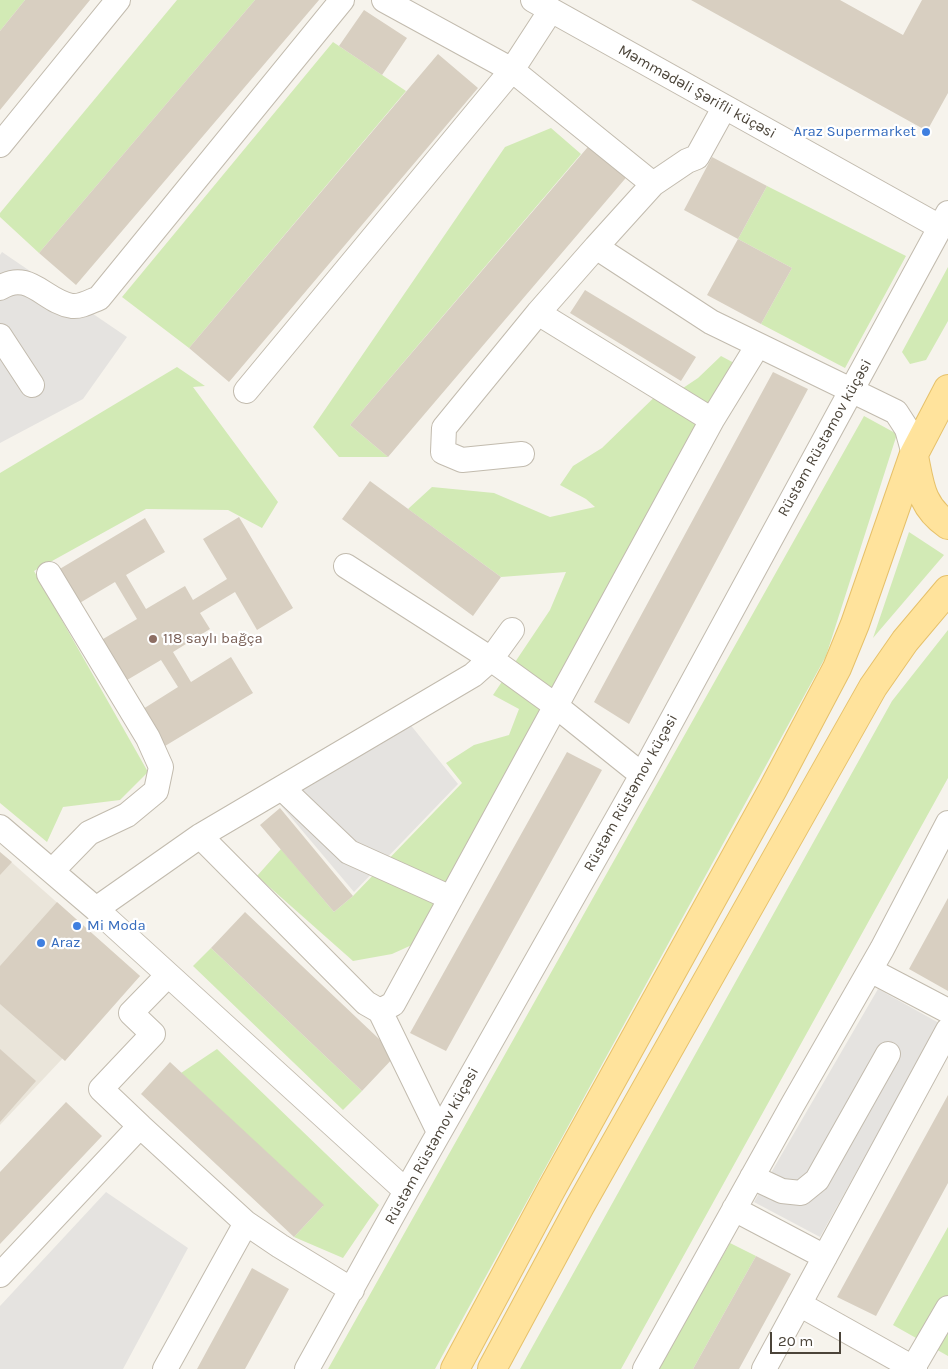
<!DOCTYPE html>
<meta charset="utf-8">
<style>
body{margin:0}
#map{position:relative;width:948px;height:1369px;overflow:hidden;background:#f6f3ec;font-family:Karla,sans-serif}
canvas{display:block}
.scale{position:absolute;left:770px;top:1332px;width:71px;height:22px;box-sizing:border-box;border:2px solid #4b4439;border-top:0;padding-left:6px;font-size:15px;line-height:18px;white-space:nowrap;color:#4b4439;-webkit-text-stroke:4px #fff;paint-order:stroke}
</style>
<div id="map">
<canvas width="948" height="1369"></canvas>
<div class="scale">20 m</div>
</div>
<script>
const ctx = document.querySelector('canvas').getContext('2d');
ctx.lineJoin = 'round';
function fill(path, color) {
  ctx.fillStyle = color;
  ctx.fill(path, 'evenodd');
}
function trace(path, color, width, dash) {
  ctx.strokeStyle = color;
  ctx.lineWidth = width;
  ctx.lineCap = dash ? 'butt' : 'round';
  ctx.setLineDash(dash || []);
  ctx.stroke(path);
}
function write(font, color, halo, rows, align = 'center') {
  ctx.font = font + ' Karla,sans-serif';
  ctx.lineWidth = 4.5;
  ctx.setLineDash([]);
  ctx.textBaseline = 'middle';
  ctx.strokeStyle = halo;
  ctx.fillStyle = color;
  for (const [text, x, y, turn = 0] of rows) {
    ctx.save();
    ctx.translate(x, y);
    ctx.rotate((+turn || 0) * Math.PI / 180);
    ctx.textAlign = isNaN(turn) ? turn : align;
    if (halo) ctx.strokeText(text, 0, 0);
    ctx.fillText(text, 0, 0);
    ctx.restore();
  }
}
fill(new Path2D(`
 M0 852 140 976 0 1125Z`), '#eae5da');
fill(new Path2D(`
 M0 0H25L0 31Z
 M177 0H255L39 253 0 217V213Z
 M333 42 406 91 189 348 122 297Z
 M551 128 581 154 350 425 388 457H339L313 427 505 147Z
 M767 186 906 256 845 368 761 324 792 268 738 239Z
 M948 267V321L926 360 910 364 902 352Z
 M721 356 736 364 414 944 392 954 353 961 257 876 281 849 334 912 353 896 462 783 446 763 474 745 509 735 519 709 493 695 550 610 566 572 501 577 408 509 432 487 494 493 550 517 595 507 586 499 560 485 573 466 602 448 670 382 683 388 698 378Z
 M177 367 205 386 193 387 278 502 262 528 228 510 146 509 34 571 148 772 120 800 63 807 47 842 0 803V473Z
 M864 416 897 434 826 656 435 1369H328Z
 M909 532 944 555 873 638Z
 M948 630V778L621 1369H520L892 701Z
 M211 948 362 1091 343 1110 193 966Z
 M217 1049 379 1205 343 1258 294 1237 323 1206 181 1073Z
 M948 1227V1356L893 1325Z
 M730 1243 756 1256 693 1369H658Z`), '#d2eab5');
fill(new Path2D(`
 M2 252 127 337 83 399 0 443V255Z
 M405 718 458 784 354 892 273 796Z
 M878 989 939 1023 820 1237 754 1202Z
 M106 1192 188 1248 123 1369H0V1306Z`), '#e5e3e0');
fill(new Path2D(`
 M25 0H90L0 110V31Z
 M255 0H319L76 285 39 253Z
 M691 0H840L903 35 922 0H948V93L927 131Z
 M364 10 407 38 382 75 339 46Z
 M438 54 478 88 229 382 189 348Z
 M593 141 630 173 388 457 350 425Z
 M712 157 767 186 738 239 684 210Z
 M738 239 792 268 761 324 707 295Z
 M585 290 696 357 681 381 570 313Z
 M773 372 808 389 629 724 594 702Z
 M370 481 501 577 473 616 342 519Z
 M239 517 293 608 257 630 235 592 200 613 210 629 173 652 191 682 231 657 253 693 165 746 143 709 178 687 161 660 122 683 98 642 137 619 115 582 78 604 58 570 145 518 165 552 126 575 146 609 185 586 193 600 227 579 203 539Z
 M567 752 602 770 446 1051 410 1033Z
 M280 808 353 896 334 912 260 825Z
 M0 852 12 862 0 875Z
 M948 898V991L909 969Z
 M57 902 140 976 65 1061 0 1004V966Z
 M245 912 396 1055 362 1091 211 948Z
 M0 1049 36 1081 0 1122Z
 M170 1062 324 1205 294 1237 141 1094Z
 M948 1095V1183L876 1316 837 1297Z
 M66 1102 102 1136 0 1244V1172Z
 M756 1256 791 1274 739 1369H693Z
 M252 1268 289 1289 245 1369H197Z`), '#d8cfc1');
const minor = new Path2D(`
 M384 0 512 70 653 184 687 161 697 157 724 108
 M533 0 940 227
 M0 145 118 0
 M596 247 653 184
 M0 288C29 269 45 302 72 306 81 307 91 301 99 298L342 0
 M538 313 712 420
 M0 336 32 385
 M246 391 512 70 551 10
 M522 454 462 460 443 452 444 428 538 313 596 247 711 322 896 412 907 429 914 454
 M346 566 491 659 556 706 642 775
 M49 574 148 738 161 767 156 791 127 815 89 833 52 871
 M282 788 349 852 451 898
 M0 827 96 909 406 1191
 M200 836 366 1003 380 1011 393 1004 712 420 758 345
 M96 909 200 836 473 675 491 659 512 630
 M870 970 948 1011
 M380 1011 439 1132
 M140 1126 101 1089 153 1034 131 1013 168 975
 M752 1177 782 1191 801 1193 817 1180 888 1054
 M734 1209 825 1257
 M0 1275 140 1126 246 1223 280 1246 352 1290
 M799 1304 915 1369
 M913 1368 948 1308
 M165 1369 246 1223
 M307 1369 406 1191 642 775 948 213
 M645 1369 793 1104 882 949 948 823
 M764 1369 948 1030`);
const major = new Path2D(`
 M914 456C920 486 921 506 948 525
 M455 1369 551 1190 773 789 837 668 855 624 914 454 948 389
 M492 1369 580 1206 873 687 905 641 948 590`);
trace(minor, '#c2bbae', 26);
trace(major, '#e6c16a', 30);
trace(minor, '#fff', 24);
trace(major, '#ffe39c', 28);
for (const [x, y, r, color] of [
 [926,132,5,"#3f7fe0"],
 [153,639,5,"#8d6e63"],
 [77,926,5,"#3f7fe0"],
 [41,943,5,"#3f7fe0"]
]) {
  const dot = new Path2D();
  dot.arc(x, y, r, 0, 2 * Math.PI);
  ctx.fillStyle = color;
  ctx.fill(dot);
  trace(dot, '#fff', 2);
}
write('15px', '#4b4439', '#fff', [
 ["Məmmədəli Şərifli küçəsi",697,92,29],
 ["Rüstəm Rüstəmov küçəsi",825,438,-61],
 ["Rüstəm Rüstəmov küçəsi",631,793,-61],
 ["Rüstəm Rüstəmov küçəsi",432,1146,-61]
]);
write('15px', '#366cbe', '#fff', [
 ["Araz Supermarket",916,132,"right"],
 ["Mi Moda",87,926],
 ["Araz",51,943]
], 'left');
write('15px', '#785e54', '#fff', [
 ["118 saylı bağça",163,639]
], 'left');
</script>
